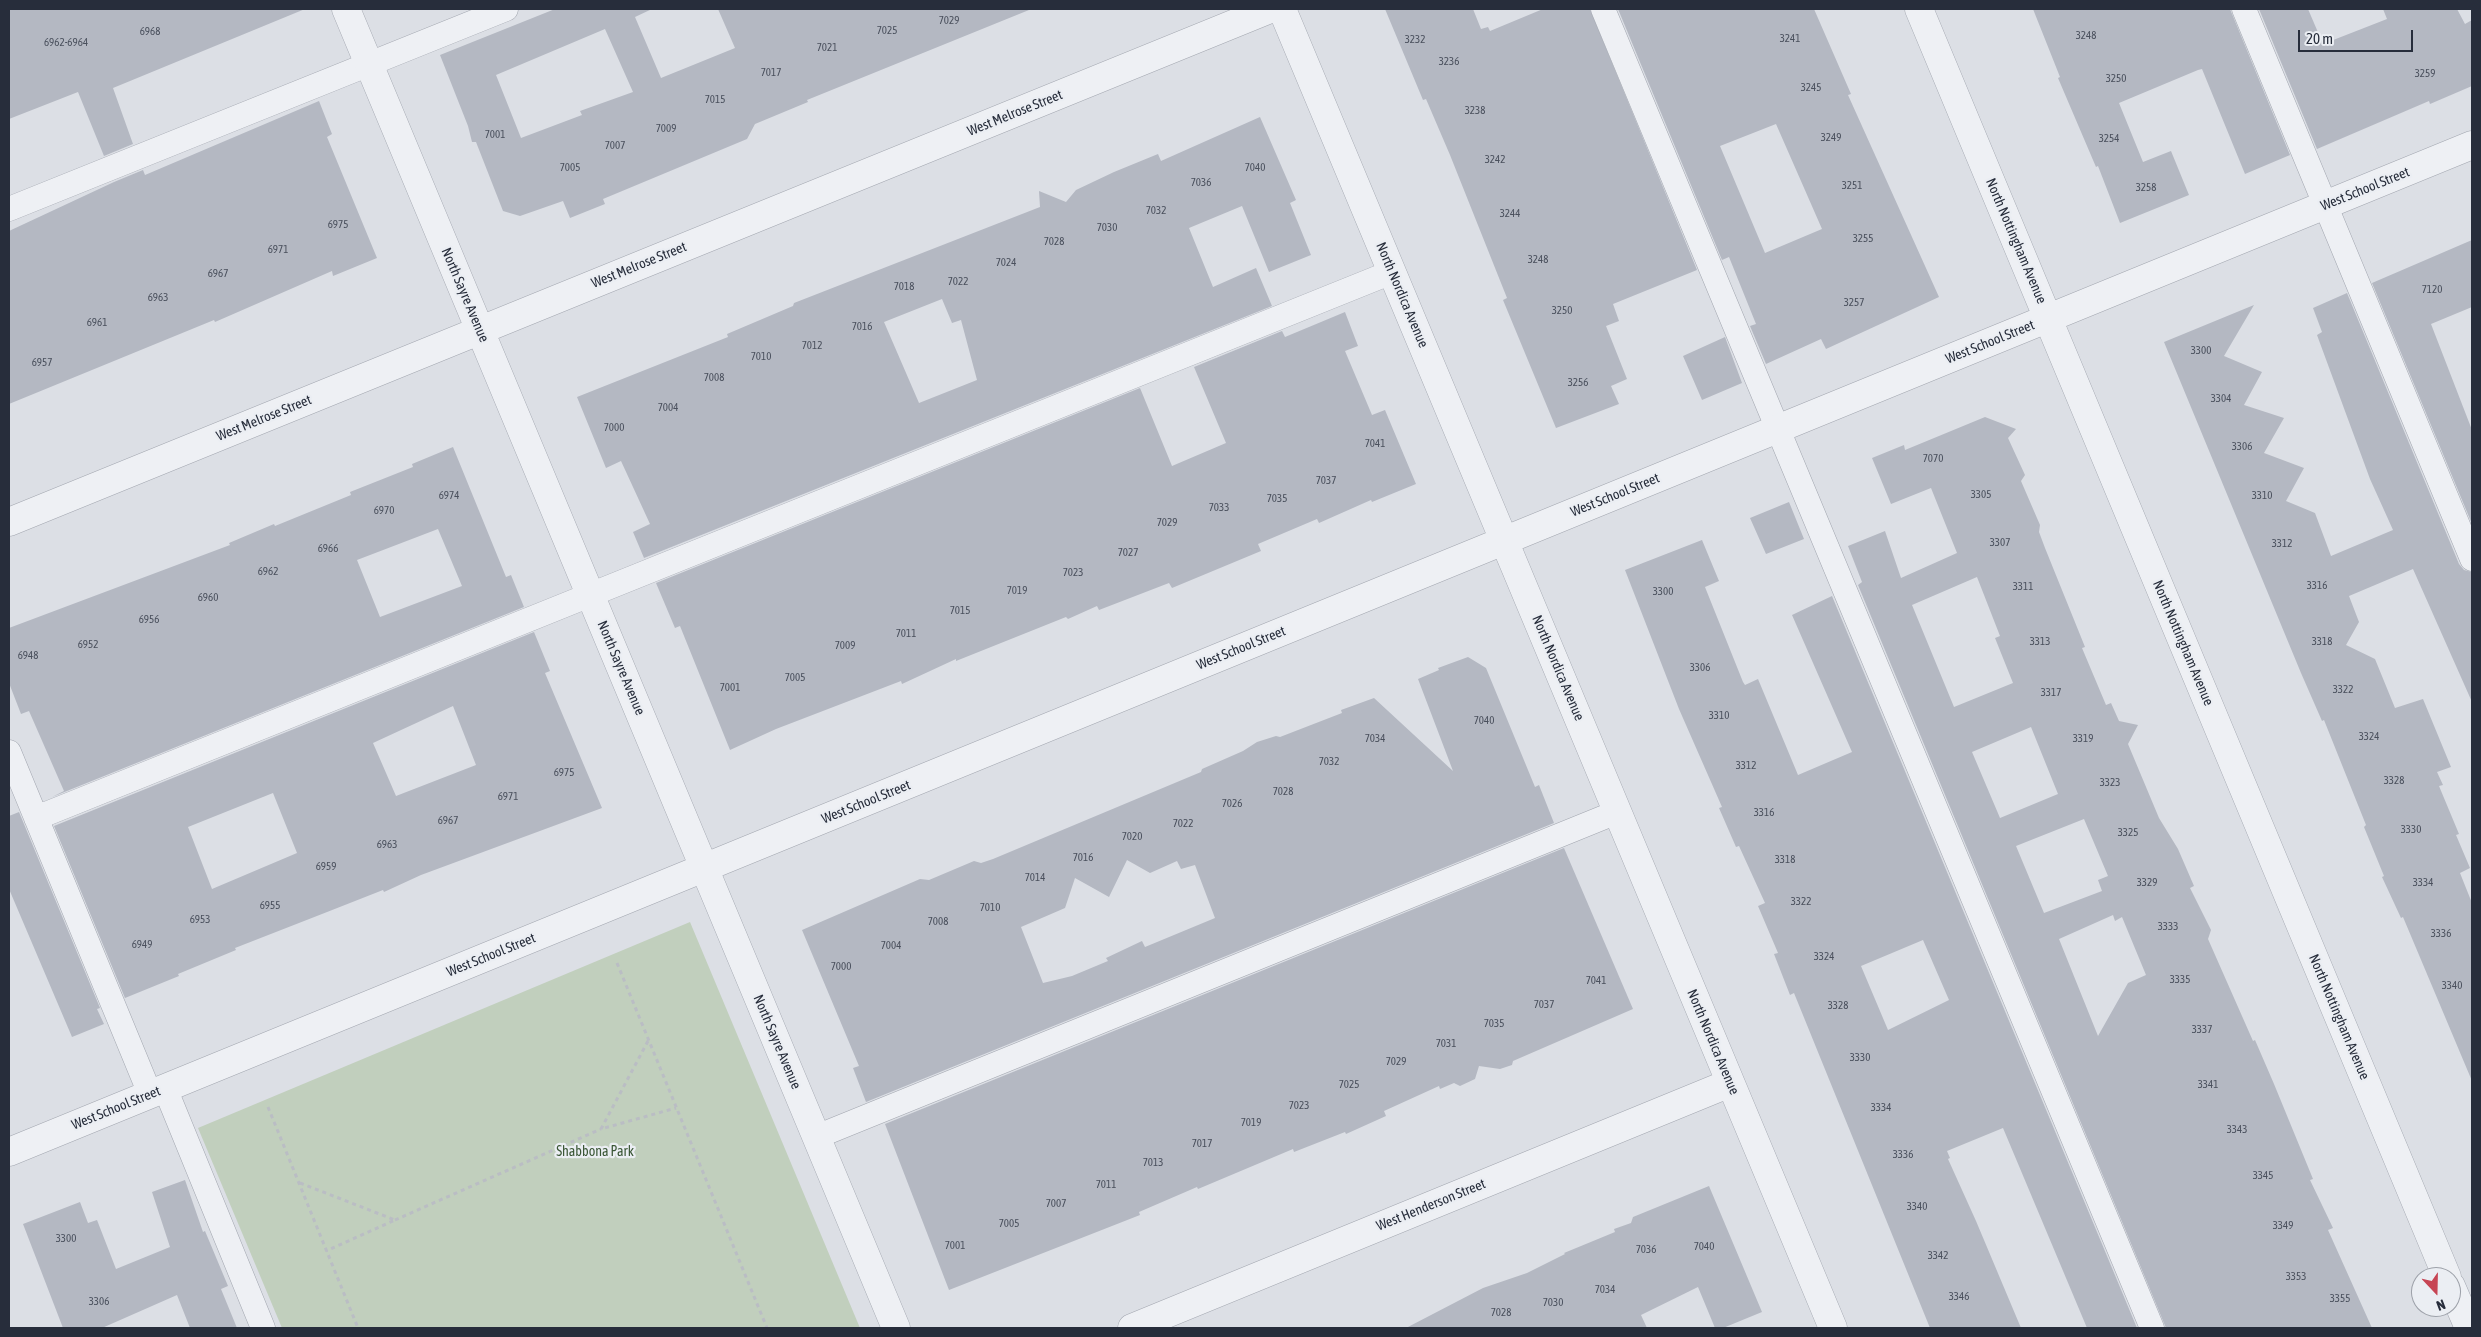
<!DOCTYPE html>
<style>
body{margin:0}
#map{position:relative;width:2481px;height:1337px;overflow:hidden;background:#dcdfe5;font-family:"Asap Condensed",sans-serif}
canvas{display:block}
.frame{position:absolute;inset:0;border:10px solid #272d3b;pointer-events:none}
.north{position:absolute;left:2411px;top:1267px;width:50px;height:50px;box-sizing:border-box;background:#ebeef3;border:1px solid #9da1a9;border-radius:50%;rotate:159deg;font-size:14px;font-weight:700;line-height:20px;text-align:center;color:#272d3b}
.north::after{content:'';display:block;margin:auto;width:18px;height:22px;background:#c74554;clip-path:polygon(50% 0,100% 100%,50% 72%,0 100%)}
.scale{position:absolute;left:2298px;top:30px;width:115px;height:22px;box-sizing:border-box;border:2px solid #272d3b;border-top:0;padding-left:6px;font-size:15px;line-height:18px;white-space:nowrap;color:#272d3b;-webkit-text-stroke:4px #ebeef3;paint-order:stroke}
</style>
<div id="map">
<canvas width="2481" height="1337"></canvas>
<div class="frame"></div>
<div class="north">N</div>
<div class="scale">20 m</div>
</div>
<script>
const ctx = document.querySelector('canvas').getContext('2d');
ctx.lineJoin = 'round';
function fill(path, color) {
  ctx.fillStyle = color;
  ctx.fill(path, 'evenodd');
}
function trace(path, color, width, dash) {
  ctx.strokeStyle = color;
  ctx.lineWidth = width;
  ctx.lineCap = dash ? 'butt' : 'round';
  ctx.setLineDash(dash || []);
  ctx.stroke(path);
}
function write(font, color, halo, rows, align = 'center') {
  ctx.font = font + ' "Asap Condensed",sans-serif';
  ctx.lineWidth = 4.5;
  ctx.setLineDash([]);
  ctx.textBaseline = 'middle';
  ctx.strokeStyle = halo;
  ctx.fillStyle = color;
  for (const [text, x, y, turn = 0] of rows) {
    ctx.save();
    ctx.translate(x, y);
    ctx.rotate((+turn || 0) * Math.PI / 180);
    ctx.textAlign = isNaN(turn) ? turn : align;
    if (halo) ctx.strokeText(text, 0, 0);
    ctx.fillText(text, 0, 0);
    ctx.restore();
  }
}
fill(new Path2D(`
 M690 922 860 1328H282L198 1128Z`), '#c1cfbd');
fill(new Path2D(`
 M9 9H305L113 88 133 144 104 156 78 92 9 119Z
 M555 9H652L635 17 661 78 735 48 718 9 1029 10 807 100 808 102 755 124 747 139 603 199 605 204 570 218 563 201 520 216 503 211 476 142H472L468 126 440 55ZM605 29 633 92 580 111 582 115 521 138 496 75Z
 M1385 9H1473L1481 29 1488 27 1490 31 1543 9H1590L1697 270 1613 304 1619 321 1606 326 1627 379 1611 386 1619 404 1556 428 1503 300 1507 298 1450 155 1426 99 1423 100Z
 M1618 9H1814L1851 94 1848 95 1939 297 1826 349 1821 339 1766 364 1750 326 1756 324 1729 257 1722 260ZM1776 124 1822 229 1765 253 1720 146Z
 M2033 9H2230L2290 155 2245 174 2202 69 2198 70 2119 103 2143 162 2171 151 2189 195 2120 223 2098 166 2096 167 2058 78 2060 77Z
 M2259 9H2308L2323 44 2387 19 2383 9H2457L2465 24 2472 20V86L2430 104 2429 101 2317 149Z
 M319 101 332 134 327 137 377 258 333 276 332 271 215 322 214 320 9 404V231L114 182 143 170 145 175Z
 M1260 117 1296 200 1290 203 1311 255 1269 272 1242 206 1189 228 1213 287 1256 268 1272 306 644 558 633 532 650 524 621 461 606 468 577 397 728 337 727 334 793 306 794 303 1040 207 1039 191 1066 202 1076 190 1114 172 1158 154 1161 161ZM942 299 952 323 961 320 977 380 919 403 884 322Z
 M2472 240V307L2431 324 2472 430V524L2372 283Z
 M2347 293 2459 564 2464 570 2472 572V702L2413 569 2349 596 2359 622 2346 645 2375 659 2395 708 2423 699 2451 767 2437 772 2443 785 2439 786 2459 834 2456 835 2470 868 2460 873 2472 903V1081L2403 917 2401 918 2382 877 2384 876 2364 827 2366 825 2324 720 2322 721 2301 673 2164 342 2254 305 2224 356 2262 372 2244 405 2284 418 2264 453 2304 468 2286 501 2315 513 2331 556 2393 530 2370 479 2317 335 2322 332 2313 308Z
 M1345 312 1358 346 1345 351 1372 415 1385 410 1416 484 1372 502 1371 500 1319 523 1317 519 1258 544 1261 551 1172 588 1169 583 1099 610 1097 606 1068 619 1066 617 956 661V659L902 684 901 681 776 729 730 750 680 626 675 628 656 583 1140 388 1172 466 1226 443 1194 367 1282 331 1285 337Z
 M1725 337 1742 383 1702 400 1683 356Z
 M1985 417 2016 429 2008 438 2025 475 2021 481 2040 525 2039 532 2045 548 2085 647 2082 648 2106 705 2111 703 2119 721 2138 725 2128 744 2159 818 2178 849 2194 886 2190 888 2211 930 2208 939 2253 1041 2255 1040 2274 1084 2313 1179 2310 1180 2333 1228 2328 1230 2372 1328H2166L1858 585 1862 582 1848 546 1885 531 1901 578 1957 553 1931 488 1891 504 1872 458 1904 445 1905 450ZM1977 577 2000 636 1995 638 2013 683 1954 707 1912 605ZM2031 727 2058 794 2000 818 1972 752ZM2084 819 2108 876 2098 880 2102 891 2044 913 2016 846ZM2113 915 2115 921 2122 917 2146 975 2128 983 2098 1036 2059 939Z
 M453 447 506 577 511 575 524 607 52 797 64 791 29 711 21 714 9 683V628L230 545 229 543 274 524 275 526 351 495 350 492 413 467 412 464ZM438 529 462 586 380 617 357 560Z
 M1789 502 1804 539 1766 554 1750 518Z
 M1702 540 1719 581 1705 587 1743 682 1745 685 1758 679 1798 775 1852 752 1792 615 1832 596 2137 1328H2087L2003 1128 1947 1151 1950 1158 1948 1159 1976 1221 2021 1328H1930L1794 993 1790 995 1774 954 1778 953 1758 906 1765 903 1739 846 1736 847 1719 808 1722 807 1679 709 1625 570ZM1923 940 1949 1000 1888 1030 1861 966Z
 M534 632 550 671 545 673 602 808 421 875 384 892 383 890 322 914 235 948 236 950 178 974 179 976 125 998 54 826ZM453 706 476 765 396 796 373 743ZM273 793 297 853 212 889 188 827Z
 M1468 657 1486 668 1535 787 1539 785 1554 823 866 1102 853 1068 859 1066 802 930 920 879 929 880 974 861 981 863 993 859 1201 772 1202 769 1243 751 1257 742 1276 736 1280 737 1342 713 1341 710 1374 698 1453 771 1418 679 1439 670 1438 668ZM1127 860 1150 873 1177 861 1181 869 1195 865 1215 918 1145 947 1142 941 1106 958 1108 961 1072 976 1043 983 1021 927 1065 908 1075 878 1109 897Z
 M19 812 100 1008 97 1009 104 1024 72 1037 9 889V816Z
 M1564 848 1633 1009 1513 1061 1512 1065 1500 1069 1479 1066 1475 1079 1460 1086 1454 1083 1440 1089 1439 1086 1384 1111 1386 1116 1346 1134 1345 1132 1294 1152 1293 1149 1198 1189 1197 1187 1139 1212 1140 1215 949 1290 885 1124Z
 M185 1180 203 1232 205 1231 228 1286 221 1289 237 1328H190L177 1295 102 1328H63L23 1224 80 1202 88 1223 97 1220 116 1269 170 1247 152 1192Z
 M1709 1186 1762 1312 1723 1328H1715L1698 1287 1641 1315 1647 1328H1406L1483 1288 1527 1273 1565 1254 1564 1253 1615 1232 1614 1229 1631 1223 1633 1217Z`), '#b4b8c2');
const lane = new Path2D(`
 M1603 9 2152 1328
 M2244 9 2472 559
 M9 209 506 9
 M9 752 150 1094
 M36 818 1392 272
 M165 1088 263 1328
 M816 1137 1617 812`);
const street = new Path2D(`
 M346 9 896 1328
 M1282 9 1833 1328
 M1919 9 2447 1277
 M9 522 1270 9
 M9 1152 2472 145
 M2451 1286 2469 1328
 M1132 1328 1730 1083`);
trace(lane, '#a2a6af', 25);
trace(street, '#a2a6af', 29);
trace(new Path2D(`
 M617 963 767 1328
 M648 1041 601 1129 676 1108
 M268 1107 358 1328
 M300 1183 395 1220 326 1251
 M395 1220 601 1129`), '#babdc4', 3, [4, 4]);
trace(lane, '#eef0f4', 24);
trace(street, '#eef0f4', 28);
write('11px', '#4a505d', null, [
 ["7029",949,21],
 ["7025",887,31],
 ["6968",150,32],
 ["3248",2086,36],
 ["3241",1790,39],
 ["3232",1415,40],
 ["6962-6964",66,43],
 ["7021",827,48],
 ["3236",1449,62],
 ["7017",771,73],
 ["3259",2425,74],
 ["3250",2116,79],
 ["3245",1811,88],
 ["7015",715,100],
 ["3238",1475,111],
 ["7009",666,129],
 ["7001",495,135],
 ["3249",1831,138],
 ["3254",2109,139],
 ["7007",615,146],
 ["3242",1495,160],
 ["7005",570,168],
 ["7040",1255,168],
 ["7036",1201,183],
 ["3251",1852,186],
 ["3258",2146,188],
 ["7032",1156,211],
 ["3244",1510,214],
 ["6975",338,225],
 ["7030",1107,228],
 ["3255",1863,239],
 ["7028",1054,242],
 ["6971",278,250],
 ["3248",1538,260],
 ["7024",1006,263],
 ["6967",218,274],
 ["7022",958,282],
 ["7018",904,287],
 ["7120",2432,290],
 ["6963",158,298],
 ["3257",1854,303],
 ["3250",1562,311],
 ["6961",97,323],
 ["7016",862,327],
 ["7012",812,346],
 ["3300",2201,351],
 ["7010",761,357],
 ["6957",42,363],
 ["7008",714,378],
 ["3256",1578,383],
 ["3304",2221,399],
 ["7004",668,408],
 ["7000",614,428],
 ["7041",1375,444],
 ["3306",2242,447],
 ["7070",1933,459],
 ["7037",1326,481],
 ["3305",1981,495],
 ["6974",449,496],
 ["3310",2262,496],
 ["7035",1277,499],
 ["7033",1219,508],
 ["6970",384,511],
 ["7029",1167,523],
 ["3307",2000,543],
 ["3312",2282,544],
 ["6966",328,549],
 ["7027",1128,553],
 ["6962",268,572],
 ["7023",1073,573],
 ["3316",2317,586],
 ["3311",2023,587],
 ["7019",1017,591],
 ["3300",1663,592],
 ["6960",208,598],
 ["7015",960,611],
 ["6956",149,620],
 ["7011",906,634],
 ["3313",2040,642],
 ["3318",2322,642],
 ["6952",88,645],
 ["7009",845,646],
 ["6948",28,656],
 ["3306",1700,668],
 ["7005",795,678],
 ["7001",730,688],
 ["3322",2343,690],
 ["3317",2051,693],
 ["3310",1719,716],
 ["7040",1484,721],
 ["3324",2369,737],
 ["7034",1375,739],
 ["3319",2083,739],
 ["7032",1329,762],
 ["3312",1746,766],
 ["6975",564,773],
 ["3328",2394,781],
 ["3323",2110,783],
 ["7028",1283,792],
 ["6971",508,797],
 ["7026",1232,804],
 ["3316",1764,813],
 ["6967",448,821],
 ["7022",1183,824],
 ["3330",2411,830],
 ["3325",2128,833],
 ["7020",1132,837],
 ["6963",387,845],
 ["7016",1083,858],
 ["3318",1785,860],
 ["6959",326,867],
 ["7014",1035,878],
 ["3329",2147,883],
 ["3334",2423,883],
 ["3322",1801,902],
 ["6955",270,906],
 ["7010",990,908],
 ["6953",200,920],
 ["7008",938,922],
 ["3333",2168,927],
 ["3336",2441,934],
 ["6949",142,945],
 ["7004",891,946],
 ["3324",1824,957],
 ["7000",841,967],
 ["3335",2180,980],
 ["7041",1596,981],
 ["3340",2452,986],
 ["7037",1544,1005],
 ["3328",1838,1006],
 ["7035",1494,1024],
 ["3337",2202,1030],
 ["7031",1446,1044],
 ["3330",1860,1058],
 ["7029",1396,1062],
 ["7025",1349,1085],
 ["3341",2208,1085],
 ["7023",1299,1106],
 ["3334",1881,1108],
 ["7019",1251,1123],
 ["3343",2237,1130],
 ["7017",1202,1144],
 ["3336",1903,1155],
 ["7013",1153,1163],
 ["3345",2263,1176],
 ["7011",1106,1185],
 ["7007",1056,1204],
 ["3340",1917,1207],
 ["7005",1009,1224],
 ["3349",2283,1226],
 ["3300",66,1239],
 ["7001",955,1246],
 ["7040",1704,1247],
 ["7036",1646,1250],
 ["3342",1938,1256],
 ["3353",2296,1277],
 ["7034",1605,1290],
 ["3346",1959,1297],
 ["3355",2340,1299],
 ["3306",99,1302],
 ["7030",1553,1303],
 ["7028",1501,1313]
]);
write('14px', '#272d3b', '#ebeef3', [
 ["West Melrose Street",1015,113,-22],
 ["West School Street",2365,189,-22],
 ["North Nottingham Avenue",2016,241,67],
 ["West Melrose Street",639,265,-22],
 ["North Sayre Avenue",465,295,67],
 ["North Nordica Avenue",1402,295,67],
 ["West School Street",1990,342,-22],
 ["West Melrose Street",264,418,-22],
 ["West School Street",1615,495,-22],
 ["North Nottingham Avenue",2183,643,67],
 ["West School Street",1241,648,-22],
 ["North Sayre Avenue",621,668,67],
 ["North Nordica Avenue",1558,668,67],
 ["West School Street",866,802,-22],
 ["West School Street",491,955,-22],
 ["North Nottingham Avenue",2339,1017,67],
 ["North Sayre Avenue",777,1042,67],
 ["North Nordica Avenue",1713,1042,67],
 ["West School Street",116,1108,-22],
 ["West Henderson Street",1431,1205,-22]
]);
write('14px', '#3a5635', '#ebeef3', [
 ["Shabbona Park",595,1152]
]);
</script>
